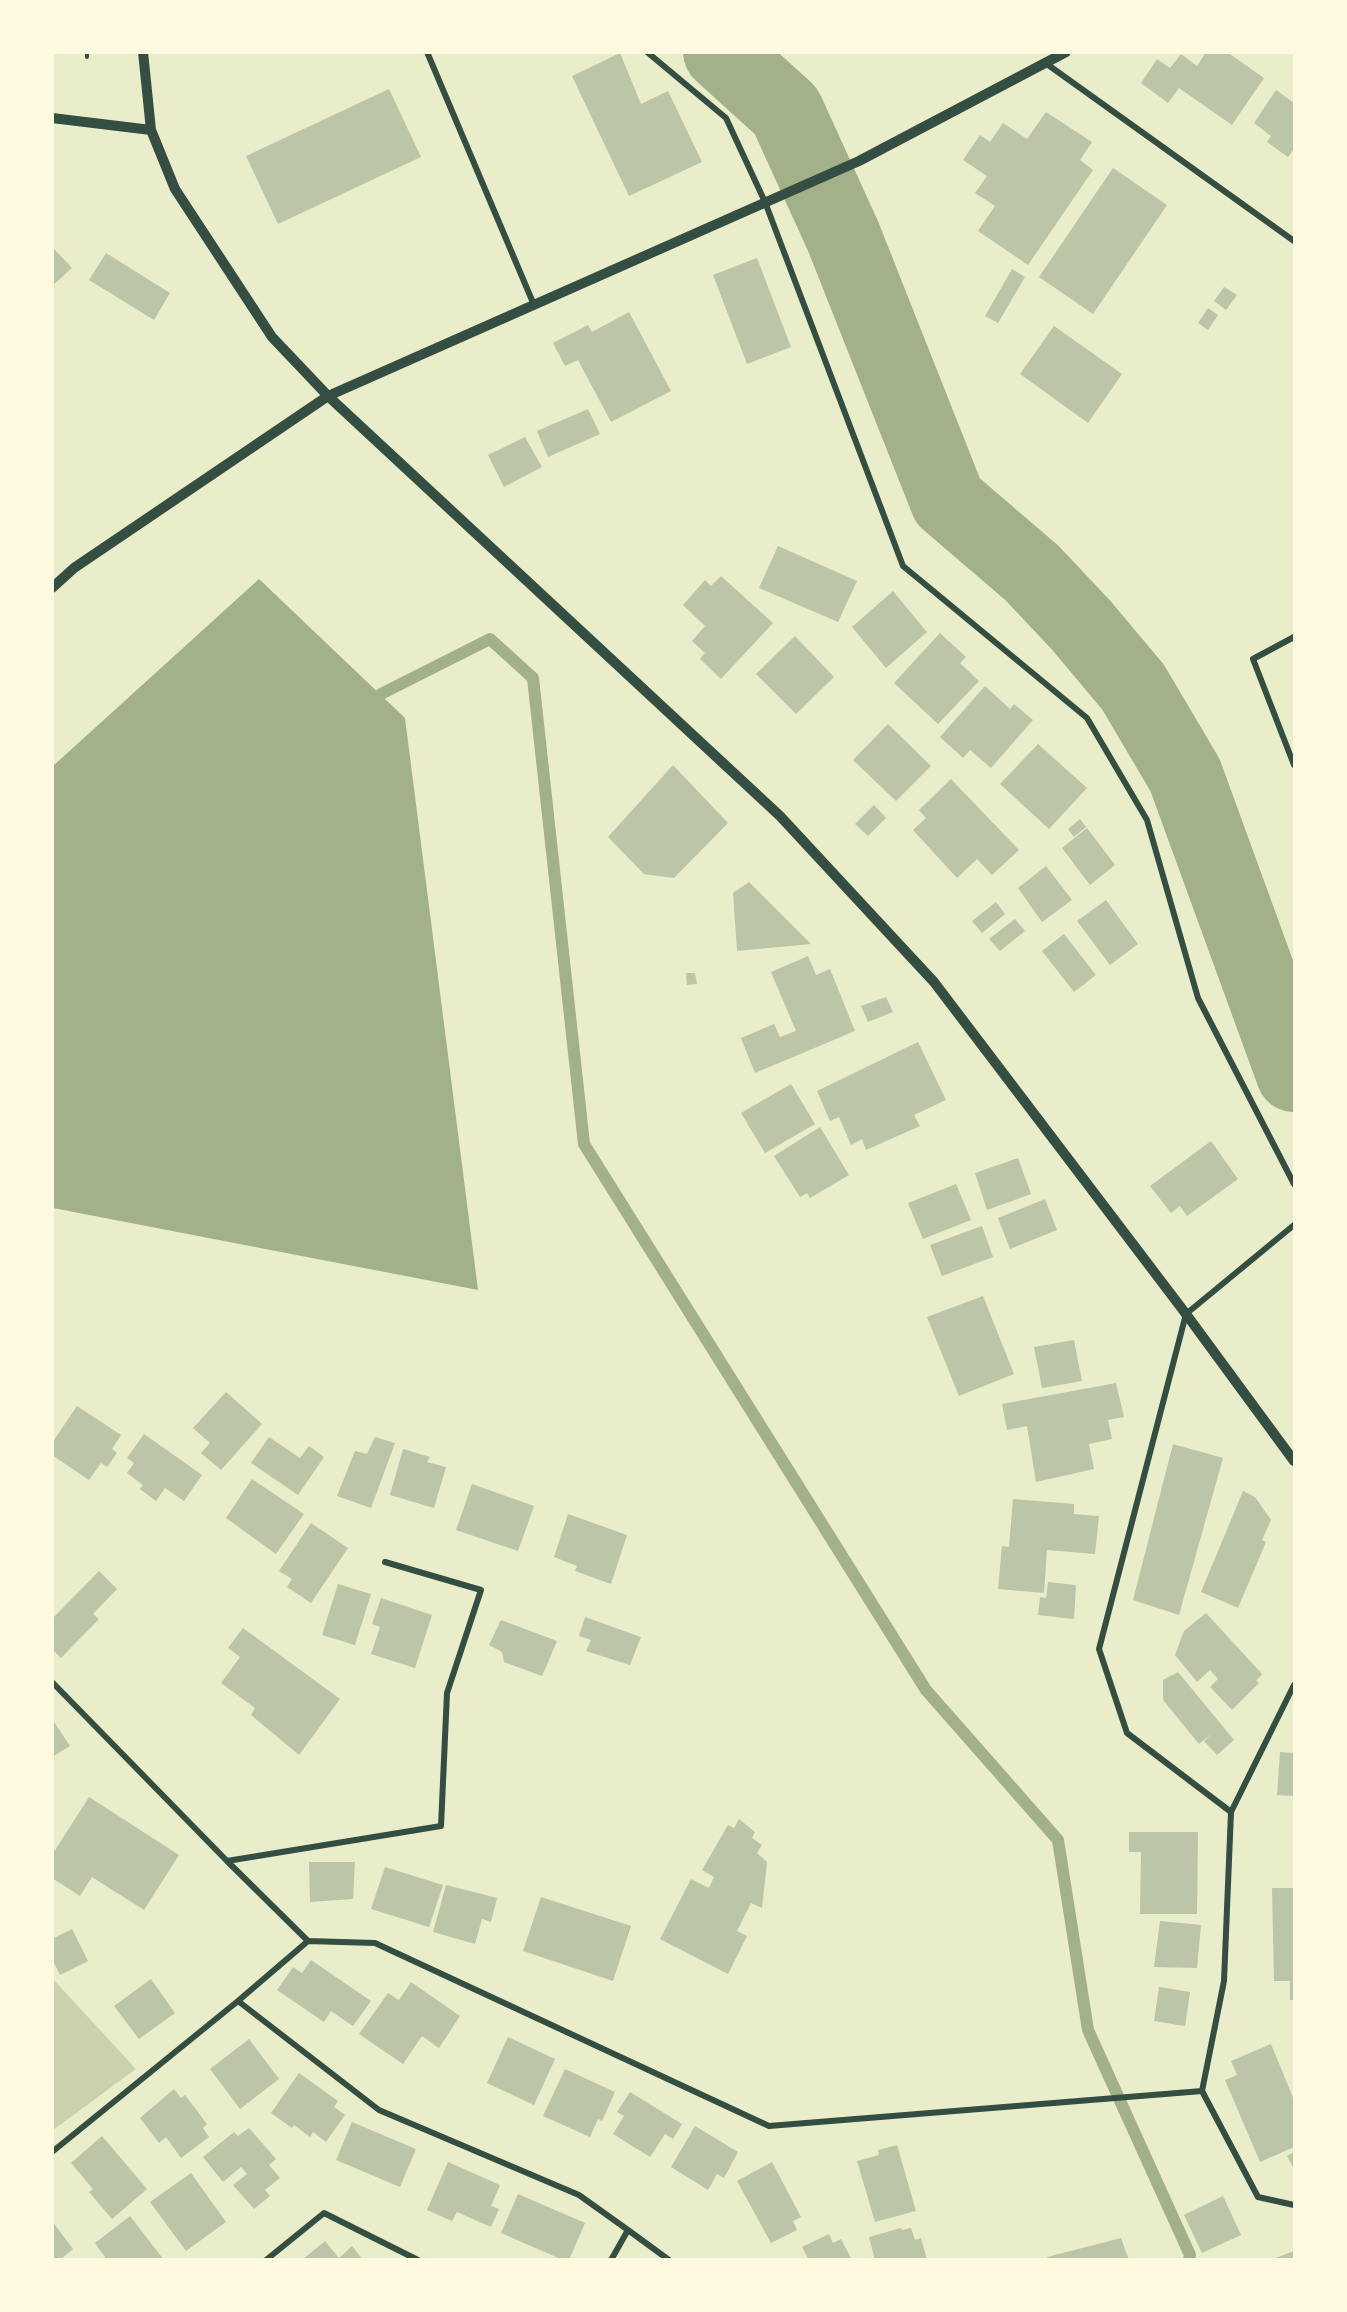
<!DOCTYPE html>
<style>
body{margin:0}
#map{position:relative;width:1347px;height:2312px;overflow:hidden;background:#e9edc9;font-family:Commissioner,sans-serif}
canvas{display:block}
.frame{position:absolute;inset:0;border:54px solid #fefae0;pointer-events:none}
</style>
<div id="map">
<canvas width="1347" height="2312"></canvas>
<div class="frame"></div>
</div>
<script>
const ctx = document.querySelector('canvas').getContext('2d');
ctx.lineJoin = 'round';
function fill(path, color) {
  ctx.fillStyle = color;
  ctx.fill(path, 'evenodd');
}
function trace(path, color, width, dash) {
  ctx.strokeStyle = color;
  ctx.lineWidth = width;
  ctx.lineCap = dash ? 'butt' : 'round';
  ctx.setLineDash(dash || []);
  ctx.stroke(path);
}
fill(new Path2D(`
 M52 1978 136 2069 53 2130H52Z`), '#cad2ad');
fill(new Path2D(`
 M259 579 405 718 478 1290 53 1208V766Z`), '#a3b18a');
trace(new Path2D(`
 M381 694 490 639 533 678 584 1144 926 1690 1058 1840 1088 2030 1190 2255 1189 2260`), '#a3b18a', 12);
trace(new Path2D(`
 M721 52 786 111 843 236 948 501 1032 573 1081 625 1133 687 1185 775 1294 1074`), '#a3b18a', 76);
fill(new Path2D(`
 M1206 52H1227L1264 78 1232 125 1179 88 1168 103 1141 83 1157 59 1170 68 1181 54 1197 66Z
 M620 53 641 104 668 91 702 162 629 196 572 76Z
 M389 89 421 157 278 224 246 156Z
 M1276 90 1294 103V149L1288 157 1267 142 1271 136 1254 123Z
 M1046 112 1092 142 1080 160 1093 170 1028 265 978 231 995 206 975 193 987 176 963 160 980 135 990 142 1003 123 1027 139Z
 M1113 168 1167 205 1093 314 1039 277Z
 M52 247 72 268 52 286Z
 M106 253 170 293 154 320 89 280Z
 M757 258 791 347 747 364 713 275Z
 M1012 269 1025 277 998 323 985 316Z
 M1224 287 1237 295 1226 310 1214 301Z
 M1208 308 1218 315 1208 330 1198 323Z
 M629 312 671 391 611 422 578 360 565 366 553 343 588 325 592 332Z
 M1054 326 1122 374 1088 423 1020 374Z
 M588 409 600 434 548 457 537 431Z
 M525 437 542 467 504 487 488 455Z
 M778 546 857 581 838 622 759 588Z
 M721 576 773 623 721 679 700 659 705 653 692 641 705 626 683 605 705 580 711 586Z
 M893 591 927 632 886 668 852 627Z
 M940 633 966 657 960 663 979 681 938 724 894 683Z
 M795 636 834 677 796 714 756 674Z
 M985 686 1010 709 1014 704 1033 720 991 768 970 750 963 758 940 737Z
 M888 724 931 766 896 801 853 760Z
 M1038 744 1087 788 1049 829 1000 784Z
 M673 765 728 823 674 878 644 874 608 837Z
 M951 779 1019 850 992 875 977 859 957 878 913 830 926 818 919 810Z
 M874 805 886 818 868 836 855 824Z
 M1080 819 1086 827 1074 837 1068 829Z
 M1087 828 1115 865 1090 885 1062 848Z
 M1046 866 1072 900 1042 922 1018 888Z
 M749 882 811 944 737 951 733 893Z
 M1106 900 1138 944 1110 965 1077 921Z
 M996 902 1005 914 982 933 972 921Z
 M1015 919 1025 931 1000 951 989 939Z
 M1064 934 1096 975 1074 992 1042 951Z
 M808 956 816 975 830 969 855 1031 755 1073 741 1038 774 1024 780 1037 796 1031 771 972Z
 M686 973H695L697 984 687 985Z
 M886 997 893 1012 868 1022 861 1006Z
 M918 1042 946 1100 914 1115 920 1126 866 1150 862 1139 851 1145 839 1117 830 1121 817 1091Z
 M791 1084 815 1124 765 1153 741 1113Z
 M820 1127 849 1175 810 1198 807 1193 800 1197 774 1156Z
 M1211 1141 1238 1179 1187 1216 1180 1206 1171 1213 1150 1186Z
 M1018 1158 1031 1194 987 1210 975 1173Z
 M956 1184 971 1220 923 1239 908 1203Z
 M1045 1199 1057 1230 1010 1249 998 1218Z
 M982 1226 993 1257 942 1276 930 1245Z
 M983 1296 1014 1374 959 1396 927 1317Z
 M1074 1340 1082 1381 1042 1388 1034 1347Z
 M1116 1383 1124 1417 1108 1420 1112 1439 1089 1444 1094 1469 1036 1482 1027 1426 1007 1430 1002 1404Z
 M226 1392 262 1424 221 1470 201 1453 210 1443 193 1428Z
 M77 1406 121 1435 112 1449 117 1453 107 1467 101 1463 89 1480 52 1455V1443Z
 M144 1434 202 1475 184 1501 165 1488 156 1501 140 1489 143 1485 127 1473 134 1463 127 1458Z
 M269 1437 300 1458 309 1446 324 1457 298 1495 251 1463Z
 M375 1437 395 1443 371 1508 337 1496 355 1451 367 1454Z
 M1173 1444 1223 1458 1179 1615 1133 1600Z
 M403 1449 430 1457 427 1462 446 1467 434 1508 390 1495Z
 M252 1479 304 1514 276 1554 226 1518Z
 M472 1484 534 1506 518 1551 456 1530Z
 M1243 1491 1255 1497 1271 1520 1262 1540 1266 1542 1238 1608 1201 1592Z
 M1013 1499 1074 1504V1514L1099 1516 1095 1554 1047 1550 1044 1593 998 1589 1002 1546 1009 1547Z
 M568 1514 627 1535 611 1584 575 1571 577 1566 554 1557Z
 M311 1523 348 1548 311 1603 287 1587 292 1579 279 1571Z
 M99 1571 117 1589 93 1614 99 1619 61 1658 52 1649V1619Z
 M1048 1582 1076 1585 1074 1619 1038 1615 1040 1597 1046 1598Z
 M338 1584 371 1594 355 1645 322 1635Z
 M381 1598 432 1615 415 1668 371 1654 380 1627 372 1624Z
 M1206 1613 1262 1674 1256 1681 1259 1683 1232 1710 1210 1687 1218 1679 1210 1670 1197 1682 1175 1655 1184 1631Z
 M585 1617 641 1637 630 1665 586 1651 591 1640 579 1636Z
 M501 1620 557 1641 542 1676 504 1662 502 1652 489 1645Z
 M243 1628 340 1699 299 1755 251 1715 255 1708 221 1683 240 1657 228 1648Z
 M1178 1672 1234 1740 1217 1755 1204 1741 1212 1733 1199 1744 1163 1700V1680Z
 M52 1719 70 1746 52 1757Z
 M1280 1752 1294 1753V1796L1277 1795Z
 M89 1797 179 1855 144 1910 92 1877 80 1896 52 1878V1855Z
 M739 1819 755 1832 752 1838 762 1845 757 1853 767 1862 762 1908 751 1903 737 1931 747 1936 728 1974 660 1939 691 1879 709 1888 714 1877 702 1870 728 1825 734 1828Z
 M1129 1832H1198L1197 1914H1140L1141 1852H1129Z
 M309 1862H355L353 1899 310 1902Z
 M385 1867 443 1885 429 1927 371 1909Z
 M446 1885 497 1898 491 1922 482 1919 475 1944 433 1932Z
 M1272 1888H1294V2000H1290V1981H1274Z
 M541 1897 631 1926 613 1981 523 1951Z
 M1160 1921 1201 1925 1197 1968 1154 1967Z
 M72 1929 88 1961 60 1975 52 1959V1939Z
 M311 1960 371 2001 353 2026 331 2011 324 2022 277 1990 293 1967 302 1973Z
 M151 1979 175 2013 139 2039 114 2006Z
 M411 1982 460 2016 439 2048 422 2036 403 2064 359 2034 388 1993 399 2000Z
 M1159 1987 1190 1992 1185 2026 1154 2021Z
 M508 2037 555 2059 534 2105 487 2083Z
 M249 2039 279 2079 240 2109 210 2069Z
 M1271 2044 1294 2100V2147L1260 2162 1225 2080 1237 2075 1231 2061Z
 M565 2069 615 2092 602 2121 598 2119 590 2137 543 2116Z
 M299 2073 338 2101 334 2107 345 2115 326 2142 313 2132 310 2137 294 2125 292 2128 271 2113Z
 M174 2089 181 2098 185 2095 207 2124 203 2128 209 2137 181 2158 166 2137 159 2143 140 2118Z
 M630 2092 682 2124 673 2139 665 2134 650 2157 613 2134 624 2116 617 2112Z
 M352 2122 416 2149 400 2187 336 2160Z
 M695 2126 738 2152 724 2178 717 2174 708 2190 671 2167Z
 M249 2128 276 2159 269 2165 280 2178 265 2190 270 2196 254 2209 233 2185 247 2174 241 2167 223 2182 203 2157 234 2132 238 2136Z
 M102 2136 147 2189 112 2219 89 2192 93 2189 71 2163Z
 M897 2145 916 2211 875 2222 857 2161 879 2155 878 2150Z
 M1294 2152V2169L1287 2156Z
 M448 2162 500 2185 491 2206 499 2209 491 2227 457 2212 452 2221 427 2210Z
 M772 2162 801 2217 793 2221 797 2230 771 2243 737 2181Z
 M191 2173 226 2222 186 2251 150 2202Z
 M518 2194 585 2223 569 2260H563L501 2233Z
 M1223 2196 1241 2235 1202 2253 1184 2215Z
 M130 2216 164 2260H107L95 2243Z
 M52 2221 73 2249 60 2260H52Z
 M901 2228 902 2230 911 2228 915 2240 921 2238 927 2260H875L869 2237Z
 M829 2234 833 2243 841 2239 852 2260H809L802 2247Z
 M1121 2238 1129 2260H1048L1047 2257Z
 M325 2241 339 2258 352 2246 363 2260H302Z
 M1294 2251V2260H1273V2259Z`), '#bcc5a7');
trace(new Path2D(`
 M87 57V52`), '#344e41', 4);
trace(new Path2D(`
 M427 52 534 305
 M647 52 726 118 765 202 903 566 1087 718 1147 820 1198 998 1294 1184
 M1044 62 1294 241
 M1294 637 1253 659 1294 765
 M52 1682 227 1861
 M1231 1812 1127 1733 1099 1649 1186 1314 1294 1225
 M308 1941 227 1861 441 1826 447 1693 481 1590 385 1562
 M238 2001 308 1941 375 1943 769 2126 1202 2091 1258 2197 1294 2205
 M1202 2091 1224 1981 1231 1812 1294 1685
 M52 2152 238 2001 379 2110 579 2195 628 2230 611 2260
 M628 2230 669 2260
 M266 2260 324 2213 418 2260`), '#344e41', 6);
trace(new Path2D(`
 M143 52 151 130 175 189 272 337 328 396 780 816 934 982 1186 1314 1294 1461
 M52 118 151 130
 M52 588 74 568 328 396 859 161 1066 52`), '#344e41', 10);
</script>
